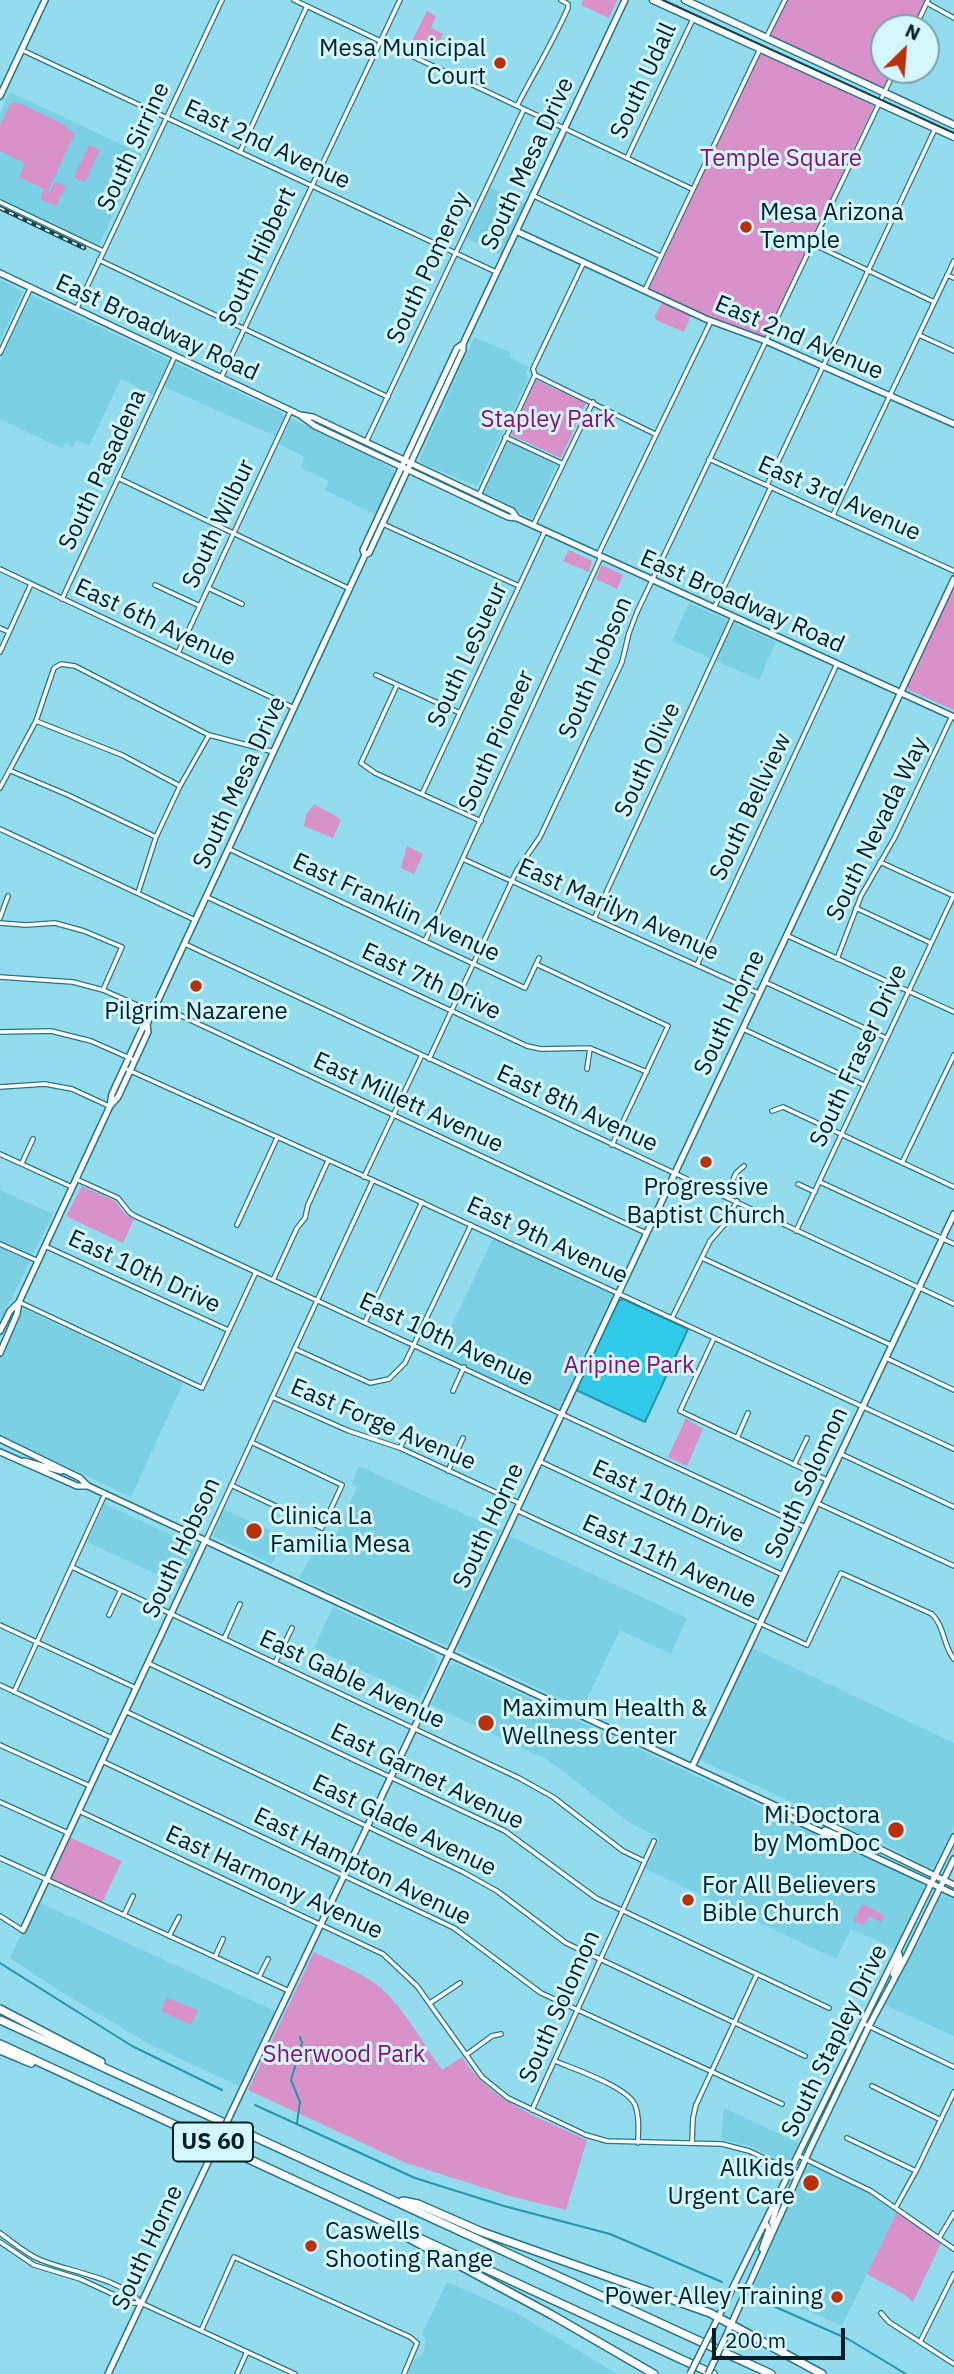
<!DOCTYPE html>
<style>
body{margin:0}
#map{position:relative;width:954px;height:2374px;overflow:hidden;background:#92dced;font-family:"IBM Plex Sans",sans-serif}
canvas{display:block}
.north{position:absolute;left:870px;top:14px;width:70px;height:70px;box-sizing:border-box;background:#d3f6ff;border:2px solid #7fa0a8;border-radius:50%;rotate:25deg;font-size:19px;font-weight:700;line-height:28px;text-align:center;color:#001f25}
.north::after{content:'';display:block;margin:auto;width:24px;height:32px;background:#ba300a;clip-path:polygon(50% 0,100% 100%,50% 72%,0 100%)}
.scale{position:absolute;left:712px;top:2328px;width:133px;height:32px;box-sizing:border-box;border:4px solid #001f25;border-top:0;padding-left:9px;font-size:21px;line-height:24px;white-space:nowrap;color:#001f25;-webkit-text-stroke:5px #d3f6ff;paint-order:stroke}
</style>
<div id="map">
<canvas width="954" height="2374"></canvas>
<div class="north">N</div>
<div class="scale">200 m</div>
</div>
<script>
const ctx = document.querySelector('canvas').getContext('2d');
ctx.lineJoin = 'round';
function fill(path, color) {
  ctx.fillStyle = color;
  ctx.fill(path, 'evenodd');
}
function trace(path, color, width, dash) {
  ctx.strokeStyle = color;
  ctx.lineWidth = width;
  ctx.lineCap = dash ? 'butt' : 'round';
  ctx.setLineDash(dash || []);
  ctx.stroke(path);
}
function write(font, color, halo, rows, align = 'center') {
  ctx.font = font + ' "IBM Plex Sans",sans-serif';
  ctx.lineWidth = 6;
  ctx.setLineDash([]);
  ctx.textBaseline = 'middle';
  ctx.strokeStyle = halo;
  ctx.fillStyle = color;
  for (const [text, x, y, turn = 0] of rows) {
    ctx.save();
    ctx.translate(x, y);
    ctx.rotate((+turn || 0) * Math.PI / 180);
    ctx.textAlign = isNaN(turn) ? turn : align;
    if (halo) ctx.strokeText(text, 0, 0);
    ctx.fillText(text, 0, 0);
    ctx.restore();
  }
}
fill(new Path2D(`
 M10 92 142 154 96 251 0 204V114Z
 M487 186 528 205 504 256 464 237Z
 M0 279 23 292 0 342Z
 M31 295 282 413 284 417 275 436 158 384 153 395 121 379 89 446 77 440 73 447 65 443 63 449 0 419V360Z
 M474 337 511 353 509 357 529 367 525 374 529 377 477 486 421 463 420 458Z
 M291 419 348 444 393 469 394 475 376 515 325 490 329 481 301 468 305 457 279 444Z
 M507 441 557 465 532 519 482 494Z
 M689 603 776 642 759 680 672 641Z
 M0 1190 53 1214 0 1322Z
 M494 1236 618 1293 561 1413 438 1355Z
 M24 1309 183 1383 131 1497 0 1435V1359Z
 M359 1466 501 1531 448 1644H442L299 1578 323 1535 334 1540 357 1487 352 1484Z
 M105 1504 195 1546 197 1549 180 1585 87 1542Z
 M223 1509 285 1537 272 1564 213 1536Z
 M508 1535 687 1618 671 1654 620 1630 582 1709 458 1650 457 1643Z
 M333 1607 434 1654 438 1662 420 1698 314 1648Z
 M752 1648 954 1743V1826L934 1867 929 1868 892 1848 834 1823 816 1813 702 1761 701 1757Z
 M456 1664 921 1881 924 1889 895 1949 851 1929 836 1959 644 1868 659 1838 629 1822 548 1760 431 1705 448 1668 450 1665Z
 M944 1895 954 1898V2036L883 2004 922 1936 939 1899Z
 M36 1901 279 2013 243 2088 151 2045 60 1991 10 1958Z
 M724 2108 799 2143 792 2159 785 2162 749 2146 721 2139Z
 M807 2165H811L872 2194 897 2212 842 2326 754 2286Z
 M447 2282 517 2313 617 2374H408L414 2361 423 2354 426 2340 422 2334Z`), '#7bd0e4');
fill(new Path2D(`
 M583 0H617L609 18 581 5Z
 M785 0H928L915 28H884V70H895L885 93 766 38Z
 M427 11 436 16 431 28 443 34 434 51 412 41Z
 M765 54 871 102 874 106 767 336 762 337 725 324 649 289 759 55Z
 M11 103H19L65 125 67 129 75 133 48 191 50 192 55 182 66 186 56 206 40 199 44 189 19 177 25 163 0 151V126Z
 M89 145 100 150 85 182 74 177Z
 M662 303 691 315 684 332 656 320 655 316Z
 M536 380 586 403 561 458 511 435Z
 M569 550 592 561 589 572 563 561Z
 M602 565 623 575 617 589 596 579Z
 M954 588V710L909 690 907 686Z
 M314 804C323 810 333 813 341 820L333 838 304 826 306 815Z
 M407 846 423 854 414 874 401 868Z
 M82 1186 115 1201 125 1214 134 1219 123 1243 66 1216Z
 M686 1418 703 1429 687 1466 668 1457Z
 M67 1836 122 1861 101 1905 46 1879Z
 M862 1904 884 1915 881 1922 869 1916 864 1925 854 1921Z
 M314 1952C335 1963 362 1972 381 1988 405 2010 423 2043 442 2070L462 2057C490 2102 541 2118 587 2140L566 2210 510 2196 406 2163 248 2090Z
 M167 1998 198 2010 191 2025 161 2011Z
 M897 2212 941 2243 913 2302 905 2295 867 2274Z`), '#d991ca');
const water = new Path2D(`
 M623 1299 688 1329 645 1422 576 1390 618 1301Z`);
fill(water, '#31cbe9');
trace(water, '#2297ae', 2);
trace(new Path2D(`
 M0 1963 132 2046 222 2090
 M255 2105 415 2178 504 2206 610 2234 722 2282
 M297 2123 300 2102 291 2080 302 2043 300 2037
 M755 2298 848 2339 906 2374`), '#2297ae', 2);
const street = new Path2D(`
 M294 0 692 189
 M927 3 954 18
 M915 28 928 0
 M766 38 785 0
 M22 50 496 272
 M517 106C534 73 553 42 568 8V4L561 0
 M240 152 307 6
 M627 158 693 19
 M532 195 660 256
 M0 202 103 251
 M813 244 934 302
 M99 260 388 397
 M947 275 954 278
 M645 290 760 49
 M77 308 222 0
 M919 335 954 351
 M0 353 31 287
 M535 375 655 434
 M221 378 400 0
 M505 437 563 464
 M366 442 524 109
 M709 459 954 571
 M118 478 350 589
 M767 485 935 129
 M479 495 535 375 533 369 584 262
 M833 515 954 261
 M383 524 519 586
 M533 526 593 402
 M598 555 711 321
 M0 569 294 708
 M155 585 200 606
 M208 588 242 604
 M62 599 175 356
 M714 608 771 487
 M0 628 9 632
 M0 652 31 584
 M178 653 291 410
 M376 675 460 713
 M397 685 361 763 375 773 481 821
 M36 721 122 755 180 786
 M11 771 68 795 156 837
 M0 788 36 721 54 668 61 664 75 666 209 735 274 752
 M422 794 545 531
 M0 829 195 920
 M229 849 525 988 539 958
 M463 859 758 993
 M880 862 954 896
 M138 893 156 837 180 786 209 735
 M207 897 527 1046 541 1049 590 1048 647 1072
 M856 908 931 943
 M0 918 8 896
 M594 919 733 617
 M0 923 26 925 55 923 84 931 122 947 103 990
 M788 936 954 1012
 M425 941 601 557
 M185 944 954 1304
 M837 959 861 896 895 837 952 716
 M536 964 668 1026 612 1145
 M697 965 837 664
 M0 977 73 982 103 990 153 1012
 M765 982 886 1038
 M156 1004 646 1233
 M743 1029 864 1085
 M0 1032 51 1031 91 1041 134 1060
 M429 1059 517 870 540 837 622 662 629 633 637 612 895 70
 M124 1068 397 1191 954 1449
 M587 1069 590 1048
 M0 1087 45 1084 72 1089 109 1106
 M772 1111 783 1107 954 1187
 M0 1154 72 1187
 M22 1163 33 1139
 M902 1163 954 1055
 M364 1177 422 1055
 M76 1179 118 1198 130 1213 135 1216 805 1527
 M820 1182 954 1244
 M798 1184 815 1192
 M726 1196 736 1173 744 1166
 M237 1225 277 1138
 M796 1231 954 895
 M0 1244 38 1261
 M45 1246 228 1330
 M702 1258 891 1345
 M273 1280 297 1228 305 1218 308 1205 328 1161
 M19 1302 202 1388 256 1272
 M672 1318 710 1241 724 1225 737 1201
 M365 1322 422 1202
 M714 1338 680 1411 827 1480
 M295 1349 370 1383 389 1379 405 1363 471 1225
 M886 1358 954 1390
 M453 1391 464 1367
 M272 1397 349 1431 400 1448 519 1503
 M737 1438 748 1413
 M400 1448 410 1428
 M841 1454 954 1507
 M539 1461 783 1575
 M794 1465 807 1438
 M448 1471 463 1438
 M231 1485 322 1528 342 1485 251 1442
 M817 1503 954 1566
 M516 1510 807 1645 841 1573 932 1614C945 1627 943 1646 954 1659
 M206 1540 373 1180
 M72 1567 519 1778 553 1797 623 1851 644 1861
 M109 1615 121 1590
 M0 1625 136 1688
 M224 1639 240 1604
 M148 1663 505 1831 596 1898 829 2008
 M275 1663 292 1628
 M0 1685 112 1738
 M14 1692 105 1494
 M125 1711 463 1872 497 1891 566 1943 805 2056
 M0 1745 90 1786
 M102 1761 454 1928 541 1993 782 2104
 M0 1802 68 1833
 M79 1811 383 1954 417 1986 482 2077 508 2098 586 2135 607 2141 722 2144 749 2151 799 2174
 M0 1858 289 1991
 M124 1915 133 1896
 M0 1916 22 1930
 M169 1936 179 1917
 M215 1957 223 1939
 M259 1977 268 1959
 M430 2003 460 1983
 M862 2023 954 2067
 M466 2055 492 2036 501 2034
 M555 2061C574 2069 628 2087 635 2105 640 2117 638 2131 638 2143
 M872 2086 941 2120
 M532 2110 654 1841
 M847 2138 916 2171
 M692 2142 693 2118 696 2105 757 1974
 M799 2156 871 2191 954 2249
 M896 2207 916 2171 954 2092
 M0 2233C14 2243 26 2254 41 2260 70 2272 121 2278 141 2303
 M939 2238 954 2213
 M0 2242 34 2265 80 2279 132 2303H141L295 2374
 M881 2313 889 2322 954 2364
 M201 2331 234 2257 410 2337 417 2343 404 2374
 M920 2342 954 2274
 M237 2374 247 2352`);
const secondary = new Path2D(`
 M0 96 45 0
 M516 231 706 319 766 341 954 424
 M0 273 300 415 313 417 512 511 517 518
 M300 415 315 426 508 517 517 518 954 717
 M365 555 369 553 463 350V344L625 0
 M110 1106 118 1097 148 1032 147 1024
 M0 1331 10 1311 19 1302
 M0 1353 17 1314 19 1302 110 1106 112 1094 142 1029 147 1024 365 555 363 550 457 348 463 344
 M0 1439 80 1478 88 1486 778 1807C789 1812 802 1812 814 1817L954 1885
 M0 1452 77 1486H88
 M24 1461 61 1471
 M692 1767 954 1214
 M785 1810 791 1818 954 1894
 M825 1830 849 1840 853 1836
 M849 1845C859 1841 869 1851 879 1850
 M23 1930 205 1541
 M895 1976 893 1974 900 1958 899 1954
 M233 2109 426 1703 954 579
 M774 2227 772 2222 779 2201
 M762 2249 769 2229 765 2223
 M712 2330 954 1837
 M726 2336 810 2149 869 2026 907 1955 954 1859
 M108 2374 210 2158`);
const primary = new Path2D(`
 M653 0 954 137
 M685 0 954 125`);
const highway = new Path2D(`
 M0 2009 101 2062
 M0 2020 771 2374
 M0 2044 713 2374
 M0 2050 31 2063
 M403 2201 418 2204 482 2232 710 2313 822 2374
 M403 2235 552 2315 654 2374`);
trace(street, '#297586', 6);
trace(secondary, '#297586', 8);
trace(primary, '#297586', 9);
trace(highway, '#297586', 10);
trace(street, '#fff', 3.5);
trace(secondary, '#fff', 5);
trace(primary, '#fff', 6);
trace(highway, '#fff', 7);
trace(new Path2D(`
 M663 0 954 133`), '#1c434b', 2);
const rail = new Path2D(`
 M0 208 84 248`);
trace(rail, '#1c434b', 4.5);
trace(rail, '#d3f6ff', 2, [5]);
const secondaryBridge = new Path2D(`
 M210 2158 233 2109
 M690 2374 712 2330
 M708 2374 726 2336`);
trace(secondaryBridge, '#297586', 8, []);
trace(secondaryBridge, '#fff', 5);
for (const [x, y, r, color] of [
 [500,63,7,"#ba300a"],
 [746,227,7,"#ba300a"],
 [196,986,7,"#ba300a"],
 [706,1162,7,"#ba300a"],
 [254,1531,9,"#ba300a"],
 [486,1723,9,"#ba300a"],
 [896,1830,9,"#ba300a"],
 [688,1900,7,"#ba300a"],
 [811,2183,9,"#ba300a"],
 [311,2246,7,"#ba300a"],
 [837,2297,7,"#ba300a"]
]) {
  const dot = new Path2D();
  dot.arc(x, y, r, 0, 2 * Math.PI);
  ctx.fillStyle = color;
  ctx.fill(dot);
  trace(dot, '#d3f6ff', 2.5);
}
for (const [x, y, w] of [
 [213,2142,80]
]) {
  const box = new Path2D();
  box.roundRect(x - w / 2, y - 19.5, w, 39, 5);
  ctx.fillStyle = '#d3f6ff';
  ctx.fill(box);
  trace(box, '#001f25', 2);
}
write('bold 23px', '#001f25', null, [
 ["US 60",213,2142]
]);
write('24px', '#001f25', '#d3f6ff', [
 ["Mesa Municipal",486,49,"right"],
 ["Court",486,77,"right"],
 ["Mesa Arizona",760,213],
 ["Temple",760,241],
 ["Pilgrim Nazarene",196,1012,"center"],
 ["Progressive",706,1188,"center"],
 ["Baptist Church",706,1216,"center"],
 ["Clinica La",270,1517],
 ["Familia Mesa",270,1545],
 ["Maximum Health &",502,1709],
 ["Wellness Center",502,1737],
 ["Mi Doctora",880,1816,"right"],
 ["by MomDoc",880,1844,"right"],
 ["For All Believers",702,1886],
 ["Bible Church",702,1914],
 ["AllKids",795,2169,"right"],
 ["Urgent Care",795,2197,"right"],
 ["Caswells",325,2232],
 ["Shooting Range",325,2260],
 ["Power Alley Training",823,2297,"right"]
], 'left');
write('24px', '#001f25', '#d3f6ff', [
 ["South Udall",644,81,-65],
 ["East 2nd Avenue",267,145,25],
 ["South Sirrine",134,147,-65],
 ["South Mesa Drive",528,164,-65],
 ["South Hibbert",258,257,-65],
 ["South Pomeroy",429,268,-65],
 ["East Broadway Road",157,328,25],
 ["East 2nd Avenue",799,338,23],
 ["South Pasadena",103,470,-65],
 ["East 3rd Avenue",839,499,24],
 ["South Wilbur",219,524,-65],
 ["East Broadway Road",742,602,24],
 ["East 6th Avenue",155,623,25],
 ["South LeSueur",468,655,-65],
 ["South Hobson",596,668,-67],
 ["South Pioneer",497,741,-66],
 ["South Olive",648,760,-65],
 ["South Mesa Drive",240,783,-65],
 ["South Bellview",751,807,-65],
 ["South Nevada Way",878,829,-64],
 ["East Franklin Avenue",396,908,25],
 ["East Marilyn Avenue",618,910,24],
 ["East 7th Drive",431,982,25],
 ["South Horne",730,1013,-65],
 ["South Fraser Drive",859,1056,-65],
 ["East Millett Avenue",408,1103,25],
 ["East 8th Avenue",577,1109,25],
 ["East 9th Avenue",547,1241,25],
 ["East 10th Drive",144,1272,25],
 ["East 10th Avenue",446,1340,25],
 ["East Forge Avenue",383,1425,23],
 ["South Solomon",807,1483,-65],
 ["East 10th Drive",668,1502,25],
 ["South Horne",489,1526,-65],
 ["South Hobson",182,1548,-65],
 ["East 11th Avenue",669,1562,25],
 ["East Gable Avenue",352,1680,25],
 ["East Garnet Avenue",427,1777,26],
 ["East Glade Avenue",404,1826,26],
 ["East Hampton Avenue",362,1867,26],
 ["East Harmony Avenue",274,1883,25],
 ["South Solomon",560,2007,-66],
 ["South Stapley Drive",835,2041,-64],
 ["South Horne",148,2248,-65]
]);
write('24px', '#8c0e7d', '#d3f6ff', [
 ["Temple Square",781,159],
 ["Stapley Park",548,420],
 ["Aripine Park",629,1366],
 ["Sherwood Park",344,2055]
]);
</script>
